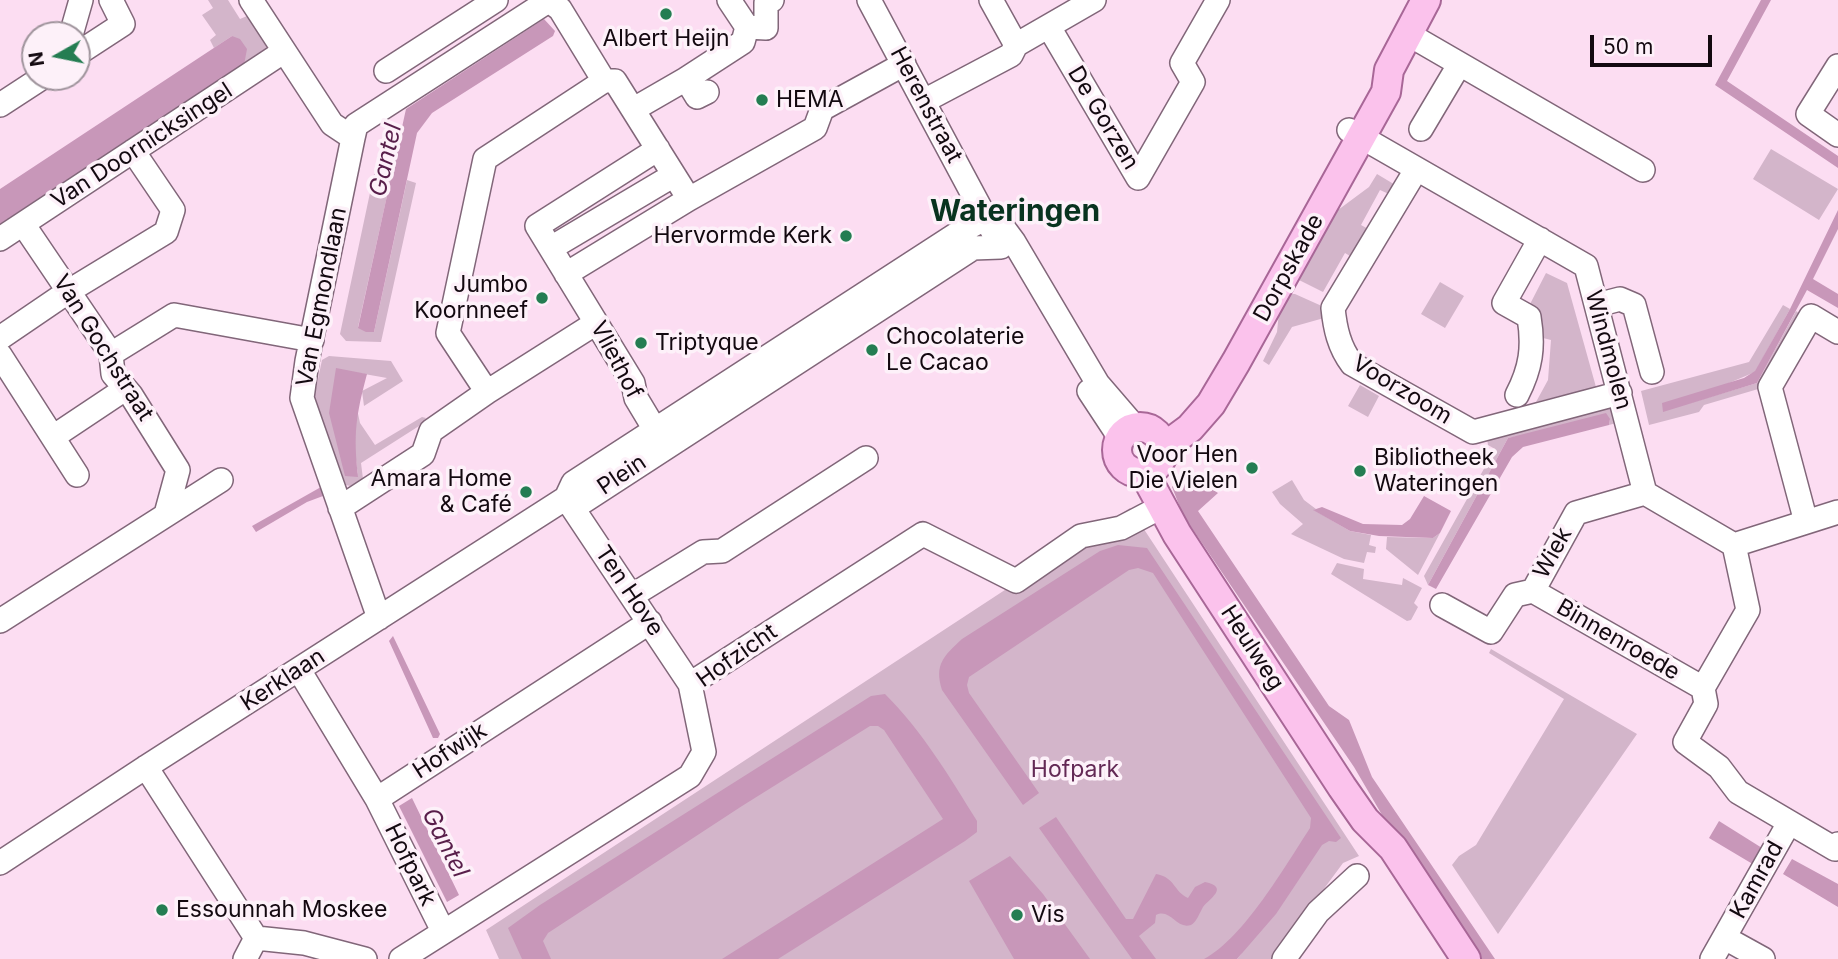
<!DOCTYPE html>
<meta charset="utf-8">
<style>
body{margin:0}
#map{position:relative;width:1838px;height:959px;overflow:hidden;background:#fcddf2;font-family:Inter,sans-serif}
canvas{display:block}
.north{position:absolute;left:21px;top:21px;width:70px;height:70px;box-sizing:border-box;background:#fdf1f9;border:2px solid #9f949c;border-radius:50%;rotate:261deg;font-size:19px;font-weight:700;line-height:28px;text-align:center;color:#130910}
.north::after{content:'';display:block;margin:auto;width:24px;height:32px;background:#247d52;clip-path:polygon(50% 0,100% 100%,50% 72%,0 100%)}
.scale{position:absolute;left:1590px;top:35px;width:122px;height:32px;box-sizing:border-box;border:4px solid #130910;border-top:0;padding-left:9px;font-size:21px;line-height:24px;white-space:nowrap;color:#130910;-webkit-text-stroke:5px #fdf1f9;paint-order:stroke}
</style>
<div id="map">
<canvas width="1838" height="959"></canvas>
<div class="north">N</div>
<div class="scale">50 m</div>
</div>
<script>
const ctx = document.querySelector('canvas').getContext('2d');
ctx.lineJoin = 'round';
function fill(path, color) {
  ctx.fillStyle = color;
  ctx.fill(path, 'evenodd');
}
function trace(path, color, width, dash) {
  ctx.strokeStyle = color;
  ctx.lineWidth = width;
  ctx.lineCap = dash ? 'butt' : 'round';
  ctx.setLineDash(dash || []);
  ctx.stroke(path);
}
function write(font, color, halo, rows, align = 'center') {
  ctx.font = font + ' Inter,sans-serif';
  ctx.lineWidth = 7;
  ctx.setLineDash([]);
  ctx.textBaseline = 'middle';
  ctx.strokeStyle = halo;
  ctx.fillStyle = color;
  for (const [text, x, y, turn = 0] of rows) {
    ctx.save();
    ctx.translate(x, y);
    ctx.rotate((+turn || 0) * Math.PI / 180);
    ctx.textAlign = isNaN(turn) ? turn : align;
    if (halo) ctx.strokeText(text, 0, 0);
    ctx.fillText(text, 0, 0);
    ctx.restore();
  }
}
fill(new Path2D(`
 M208 0H228L240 19 247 16 267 45 263 60 0 231V224L243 65 232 36 214 48 210 40 216 35 202 15 213 8Z
 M1771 149 1838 189 1819 220 1753 179Z
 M374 174 391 178 358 327 374 332 407 180 416 183 381 342 346 341 340 334Z
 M1377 174 1397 186 1391 195 1380 190 1361 225 1372 231 1355 259 1345 253 1323 292 1299 280 1338 210 1369 187Z
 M1546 273 1567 283 1596 387 1536 402 1548 380 1551 340 1539 337 1528 308Z
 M1440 282 1464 296 1445 328 1421 314Z
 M1289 294H1295L1324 307V318L1292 327 1269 365 1263 361 1277 332 1279 312Z
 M1783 305 1790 309 1755 372 1663 411 1757 383 1796 311 1804 317 1765 387 1704 405 1699 412 1649 425 1641 391 1749 362Z
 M329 356 391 361 403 381 364 406 362 391 387 378 336 369 358 477 354 443 357 409 360 423 375 445 422 417 426 418 419 426 361 463 363 479 350 486 346 485 314 398 322 360Z
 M1360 385 1379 396 1368 417 1348 406Z
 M1615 405 1616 423 1609 425 1610 419 1508 438 1428 585 1424 576 1495 449 1488 445 1487 438Z
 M1292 480 1304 500 1316 509 1314 510 1350 531 1371 535 1369 545 1376 547 1375 553 1367 552 1364 563 1344 559 1291 534 1303 524 1280 504 1272 492Z
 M1130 508 1359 856 1343 863 1272 959H1237L1242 953 1232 959H499L486 930Z
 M1440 533 1418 575 1386 549 1387 537 1433 538Z
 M1337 563 1364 569 1363 579 1402 585 1403 578 1422 588 1414 603 1418 607 1411 620 1407 621 1331 574Z
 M1491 649 1637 734 1498 934 1452 865 1459 856 1476 845 1564 699 1489 653Z`), '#d3b5ca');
fill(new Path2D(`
 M1761 0H1771L1727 81 1838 156V168L1715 85Z
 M544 19 555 31 553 36 432 113 417 133 374 332H366L358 328 406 109Z
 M232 36 240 39 247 49 244 65 0 224V189Z
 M1838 210V229L1813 279 1838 294V308L1807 290 1757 383 1663 412 1662 403 1744 378 1755 371 1790 309Z
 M336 368 367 374C356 415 353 434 358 477L345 476 329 413Z
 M1606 413 1610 419 1609 425 1523 447 1512 457 1436 589 1428 585 1508 438Z
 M1185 472 1218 493 1198 511 1329 706 1349 720 1372 777 1495 959H1477L1385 820 1354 767 1183 515 1172 487Z
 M321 487 323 496 307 502 256 532 252 526Z
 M1424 496 1451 511 1440 533 1433 538 1379 536 1350 531 1313 510 1322 507 1363 524 1402 525 1410 519Z
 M1118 545 1147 548 1341 838 1336 842 1329 841 1322 845 1276 914 1237 959H1204C1244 938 1285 866 1310 828L1311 818 1153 573 1138 568 1129 570 969 677 967 685 969 693 1039 793 1023 805 942 690C934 664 944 656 962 639L1100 551Z
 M393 636 440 734 438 738H433L389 641Z
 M885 694C923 732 949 776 977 821V832L965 841 778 959H722L943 819 884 730 878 726H870L742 806 548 933 543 941 551 959H522L508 928 540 905 871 696Z
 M412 798 459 895 447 902 399 806Z
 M1056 817 1126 919H1133L1156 874C1175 877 1174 892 1188 898L1195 887 1205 882C1230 887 1209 899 1203 907 1200 912 1196 923 1191 925 1176 930 1171 908 1156 915L1155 923 1139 936 1156 959H1132L1039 828Z
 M1719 821 1770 853 1761 869 1709 838Z
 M1010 856 1043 894 1090 959H1014L969 881Z
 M1792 859 1838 884V907L1783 874Z`), '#c897b9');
const minor = new Path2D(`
 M251 0 332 124 353 138 307 361 302 398 379 618
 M548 0 560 9 604 81
 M729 0 747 27 766 28V3L772 0
 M869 0 992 230
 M991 0 1016 45
 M1049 27 1138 178 1193 82 1182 63 1218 0
 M1408 34 1643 170
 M71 35 81 0
 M77 54 123 24 111 0
 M1838 66 1808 114 1838 135
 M386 71 496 0
 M686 79 743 42 747 27
 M604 81H615L689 199
 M924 101 1011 55 1016 45 1094 0
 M0 105 43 77
 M634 109 686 79 697 97 707 92
 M1421 129 1459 65
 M1349 130 1586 266 1645 493 1734 545 1838 512
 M353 138 356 125 548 1
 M658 149 537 226 633 383 636 398 663 443
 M1416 170 1333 308C1335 328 1339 347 1352 364L1473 432 1620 393
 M23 224 111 354 113 374 131 395 178 470 166 514
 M0 239 283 52
 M551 248 674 175
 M566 274 689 199 815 128 822 109 904 64
 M1597 305 1620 299 1634 305 1652 372
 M0 338 69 291 166 232 173 210 133 151
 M111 354 174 315 312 340
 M0 355 77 475
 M1089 391 1120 438
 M487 392 448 333 485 159 604 81
 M1517 395C1531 368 1534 347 1529 317L1504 303 1540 239
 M53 437 125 389
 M566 498 573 483 960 232 986 218 997 219 1014 242 1098 384 1135 427
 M566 498 584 501 973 248 1001 247
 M340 508 423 454 431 431 487 392 596 323
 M1806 522 1770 387 1811 316 1838 332
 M1734 545 1748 610 1703 688 1706 704 1685 742 1719 767 1738 792 1835 849 1838 844
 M1533 591 1703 688
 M633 595 703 552 722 551 866 458
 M1442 605 1491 632 1515 595 1533 591 1576 513 1645 493
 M0 621 221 480
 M299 670 377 799 443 931
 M690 684 923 534 1016 581 1081 536 1121 528 1161 507
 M146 767 256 938 304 943 365 959
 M377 799 650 622
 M0 863 146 767 566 498
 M1725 938 1763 959
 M245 959 256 938
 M401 959 690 776 704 752 690 684 566 498
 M1284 959 1318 912 1357 876
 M1712 959 1789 823`);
const major = new Path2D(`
 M1117 450a23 23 0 1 1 46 0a23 23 0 1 1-46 0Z
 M1163 448 1190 428 1211 404 1236 362 1386 92 1389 70 1426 0
 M1144 473 1177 534 1342 787 1365 820 1393 848 1466 959`);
trace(minor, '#816679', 26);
trace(major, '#a86797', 32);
trace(minor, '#fff', 23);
trace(major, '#fbc2ec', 28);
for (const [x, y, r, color] of [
 [666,14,7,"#247d52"],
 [762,100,7,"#247d52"],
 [846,236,7,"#247d52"],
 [542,298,7,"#247d52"],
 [641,343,7,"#247d52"],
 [872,350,7,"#247d52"],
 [1252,468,7,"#247d52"],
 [1360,471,7,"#247d52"],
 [526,492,7,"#247d52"],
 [162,910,7,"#247d52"],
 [1017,915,7,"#247d52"]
]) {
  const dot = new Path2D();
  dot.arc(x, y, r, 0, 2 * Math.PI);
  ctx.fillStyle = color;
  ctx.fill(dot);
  trace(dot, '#fdf1f9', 2.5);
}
write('23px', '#130910', '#fdf1f9', [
 ["Albert Heijn",666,39,"center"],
 ["HEMA",776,100],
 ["Hervormde Kerk",832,236,"right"],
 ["Jumbo",528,285,"right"],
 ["Koornneef",528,311,"right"],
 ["Chocolaterie",886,337],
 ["Le Cacao",886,363],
 ["Triptyque",655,343],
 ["Voor Hen",1238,455,"right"],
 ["Die Vielen",1238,481,"right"],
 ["Bibliotheek",1374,458],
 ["Wateringen",1374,484],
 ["Amara Home",512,479,"right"],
 ["& Café",512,505,"right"],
 ["Essounnah Moskee",176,910],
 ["Vis",1031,915]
], 'left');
write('23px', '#130910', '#fdf1f9', [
 ["Herenstraat",926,105,62],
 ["De Gorzen",1103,118,59],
 ["Van Doornicksingel",142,146,-33],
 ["Dorpskade",1289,268,-61],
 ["Van Egmondlaan",322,297,-79],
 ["Van Gochstraat",103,348,58],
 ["Windmolen",1608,350,75],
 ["Vliethof",616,360,62],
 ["Voorzoom",1402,390,31],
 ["Plein",622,475,-34],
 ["Wiek",1553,553,-61],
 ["Ten Hove",629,591,56],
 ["Binnenroede",1618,640,30],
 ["Heulweg",1252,648,57],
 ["Hofzicht",737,656,-35],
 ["Kerklaan",283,680,-33],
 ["Hofwijk",450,751,-33],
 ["Hofpark",410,865,64],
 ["Kamrad",1757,880,-61]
]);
write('23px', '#632955', '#fdf1f9', [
 ["Hofpark",1075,770]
]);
write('italic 24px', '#581e4a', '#fdf1f9', [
 ["Gantel",386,160,-77],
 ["Gantel",445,843,63]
]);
write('bold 30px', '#08331f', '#fdf1f9', [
 ["Wateringen",1015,212]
]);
</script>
